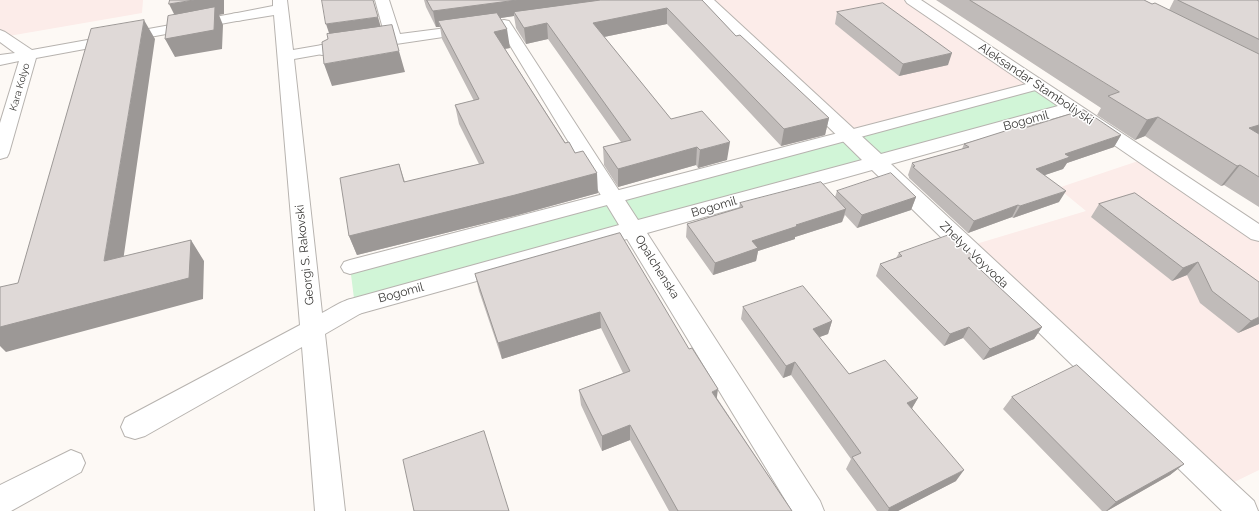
<!DOCTYPE html>
<style>
body{margin:0}
canvas{display:block;background:#fdf9f5}
</style>
<canvas width="1259" height="511"></canvas>
<script>
const ctx = document.querySelector('canvas').getContext('2d');
ctx.lineJoin = 'round';
function fill(path, color) {
  ctx.fillStyle = color;
  ctx.fill(path, 'evenodd');
}
function trace(path, color, width, dash) {
  ctx.strokeStyle = color;
  ctx.lineWidth = width;
  ctx.lineCap = dash ? 'butt' : 'round';
  ctx.setLineDash(dash || []);
  ctx.stroke(path);
}
function write(font, color, halo, rows, align = 'center') {
  ctx.font = font + ' Raleway,sans-serif';
  ctx.lineWidth = 3;
  ctx.setLineDash([]);
  ctx.textBaseline = 'middle';
  ctx.strokeStyle = halo;
  ctx.fillStyle = color;
  for (const [text, x, y, turn = 0] of rows) {
    ctx.save();
    ctx.translate(x, y);
    ctx.rotate((+turn || 0) * Math.PI / 180);
    ctx.textAlign = isNaN(turn) ? turn : align;
    if (halo) ctx.strokeText(text, 0, 0);
    ctx.fillText(text, 0, 0);
    ctx.restore();
  }
}
fill(new Path2D(`
 M0 0H143L142 13 3 37 0 35Z
 M706 0H912L1038 85 848 135Z
 M1147 158 1259 234V470L1220 489 966 247 1086 211 1058 188Z`), '#fcece9');
fill(new Path2D(`
 M1038 85 1072 108 355 306 350 267Z`), '#d1f5d7');
const service = new Path2D(`
 M1038 81 1043 82 1045 85 1043 88 350 274 344 272 341 267 344 262 350 260Z`);
const pedestrian = new Path2D(`
 M273 0H287L293 50 322 45 328 47 330 50 328 53 294 59 322 313C336 306 348 295 363 300L367 306 363 312 325 334 345 511H315L302 347 145 436 135 439 125 436 121 427 125 418 300 325 274 15 237 21 232 20 230 17 232 14 273 6Z`);
const minor = new Path2D(`
 M375 0H389L400 34 470 25 475 26 477 29 475 32 470 33 322 55 316 53 314 50 316 47 322 45 385 36Z
 M699 0H714L881 154 1058 106 907 3 905 0H921L1259 224V241L1251 239 1069 114 891 164 1254 501 1258 511H1222L872 170 647 233 820 501 824 511H792L627 239 355 315 347 312 343 306 347 300 619 225 497 24 499 21 504 20 509 21 638 220 862 160Z
 M237 13 242 14 244 17 242 20 36 58 9 153 7 157 0 159V123L19 61 0 65V55L15 53 0 42V30L5 32 32 50Z
 M71 450 81 454 85 463 81 472 11 511H0V485Z`);
trace(service, '#b7b3af', 2);
trace(pedestrian, '#b7b3af', 2);
trace(minor, '#b7b3af', 2);
fill(service, '#fff');
fill(pedestrian, '#fff');
fill(minor, '#fff');
fill(new Path2D(`
 M424 0H702L736 36 829 118 825 135 781 146 667 24 604 37 671 119 727 160 698 168 696 165 618 187 604 165 603 147 621 142 548 39 526 44 516 28 514 16 500 18 510 48 505 49 598 193 518 215 357 255 349 236 399 164 405 182 479 164 459 124 455 105 474 101 442 39 440 27H436L426 7Z
 M936 0H1144L1152 4 1169 10 1174 0H1257L1259 1V207L1224 185 1221 186 1145 136 1135 140 1097 115 1101 108Z
 M837 12 948 65 899 76 835 24Z
 M1027 127 1121 135 1114 147 1067 163 1063 169 1045 175 1059 202 1013 218 1012 217 968 233 909 178V177L908 175 912 163 962 149 964 144Z
 M837 191 916 197 911 210 857 228 845 215 842 222 795 237V239L758 251 756 261 713 275 686 237 687 224 739 208 740 203 835 197Z
 M1135 193 1259 324 1238 333 1200 303 1187 275 1172 281 1091 217 1099 204Z
 M620 233 717 398 792 511H669L630 440 602 451 581 405 579 390 623 373 601 328 502 359 479 291 475 274Z
 M899 253 973 256 971 261 1042 327 1034 339 983 360 963 338 944 346 876 276 880 264 896 258Z
 M743 307 832 321 828 334 819 337 849 374 918 398 912 408 956 481 898 511H877L846 469 851 459 791 375 783 378 741 319Z
 M1012 397 1184 464 1170 475 1107 511H1102L1003 409Z`), '#c0bbb9');
fill(new Path2D(`
 M194 0H224V14L219 15 223 25 222 49 175 57 165 39 178 22 169 4Z
 M517 0H630L514 12V16L442 27 438 21 440 27H436L433 11Z
 M667 8V24L594 39 593 23Z
 M378 17 383 35 332 42 326 24Z
 M144 20 155 39 120 282 104 261Z
 M547 23 548 39 526 44 524 28Z
 M507 29 510 48 497 50 494 32Z
 M399 51 405 72 332 86 324 64Z
 M952 53 948 65 899 76 903 64Z
 M1158 117 1145 136 1135 140 1147 120Z
 M829 118 825 135 781 146 784 129Z
 M1259 125V139L1249 128Z
 M1121 135 1114 147 1067 163 1063 169 1030 180 1036 169 1065 154Z
 M730 142 727 160 698 168 700 150Z
 M697 147 696 165 618 187V169Z
 M1240 165 1224 185 1221 186 1237 166Z
 M597 173 598 193 518 215 357 255 349 236Z
 M1066 191 1059 202 1013 218 1020 206Z
 M916 197 911 210 857 228 862 215Z
 M1018 205 1012 217 968 233 974 221Z
 M846 209 842 222 795 237V239L758 251 756 261 713 275 715 263 752 241 796 225Z
 M191 240 204 261 203 299 6 352 0 346V327Z
 M973 256 967 268 968 258Z
 M1198 262 1187 275 1172 281 1183 268Z
 M600 312 601 328 502 359 498 343Z
 M1259 317V324L1238 333 1251 321Z
 M832 321 828 334 809 341 813 329Z
 M969 327 963 338 944 346 950 334Z
 M1042 327 1034 339 983 360 990 349Z
 M795 362 791 375 783 378 786 366Z
 M718 389 716 404 712 392Z
 M918 398 911 410 907 403Z
 M630 425V440L602 451V436Z
 M1184 464 1170 475 1107 511H1106L1116 502Z
 M964 470 956 481 898 511H888L889 508Z`), '#9c9896');
const building = new Path2D(`
 M170 0H194L169 4Z
 M322 0H373L378 17 326 24Z
 M427 0H517L433 11Z
 M601 0H702L736 36 740 35 829 118 784 129 667 8 593 23 671 119 702 111 730 142 700 150 697 147 618 169 603 147 631 140 547 23 524 28 514 12Z
 M970 0H1144L1152 4 1155 3 1259 54V125L1249 128 1259 134V177L1240 165 1237 166 1158 117 1147 120 1108 96 1119 92Z
 M1178 0H1257L1259 1V39Z
 M883 3 952 53 903 64 837 12Z
 M215 7 214 30 165 39 168 16Z
 M497 13 507 29 494 32 565 143 569 142 575 153 583 151 597 173 515 195 349 236 340 178 399 164 404 182 484 163 455 105 479 99 438 21Z
 M144 20 104 261 191 240 189 278 0 327V287L18 283 91 29Z
 M392 25 399 51 324 64 322 42 328 39 327 34Z
 M1084 110 1121 135 1065 154 1070 157 1036 169 1066 191 1020 206 1018 205 974 221 913 167 915 166 912 163 969 147 964 144 1024 125 1027 127Z
 M891 173 916 197 862 215 837 191Z
 M821 182 846 209 796 225 798 226 752 241 758 248 715 263 687 224 743 207 740 203Z
 M1135 193 1259 282V317L1251 321 1212 291 1198 262 1183 268 1099 204Z
 M620 233 689 349 692 348 718 389 712 392 792 511H678L630 425 602 436 579 390 630 371 600 312 498 343 475 274Z
 M949 235 973 256 968 258 1042 327 990 349 969 327 950 334 880 264 902 256 899 253Z
 M803 286 832 321 813 329 849 374 885 360 918 398 907 403 964 470 889 508 852 457 861 453 795 362 786 366 743 307Z
 M1077 365 1184 464 1116 502 1012 397Z
 M484 431 509 511H414L403 460Z`);
fill(building, '#dfd9d7');
trace(building, '#9c9896', 1);
write('10px', '#3b3a38', '#fff', [
 ["Kara Kolyo",20,87,-74]
]);
write('12px', '#3b3a38', '#fff', [
 ["Aleksandar Stamboliyski",1036,84,34],
 ["Bogomil",1026,121,-15],
 ["Bogomil",714,207,-16],
 ["Georgi S. Rakovski",305,255,-96],
 ["Zhelyu Voyvoda",974,255,44],
 ["Opalchenska",657,267,58],
 ["Bogomil",401,293,-15]
]);
</script>
